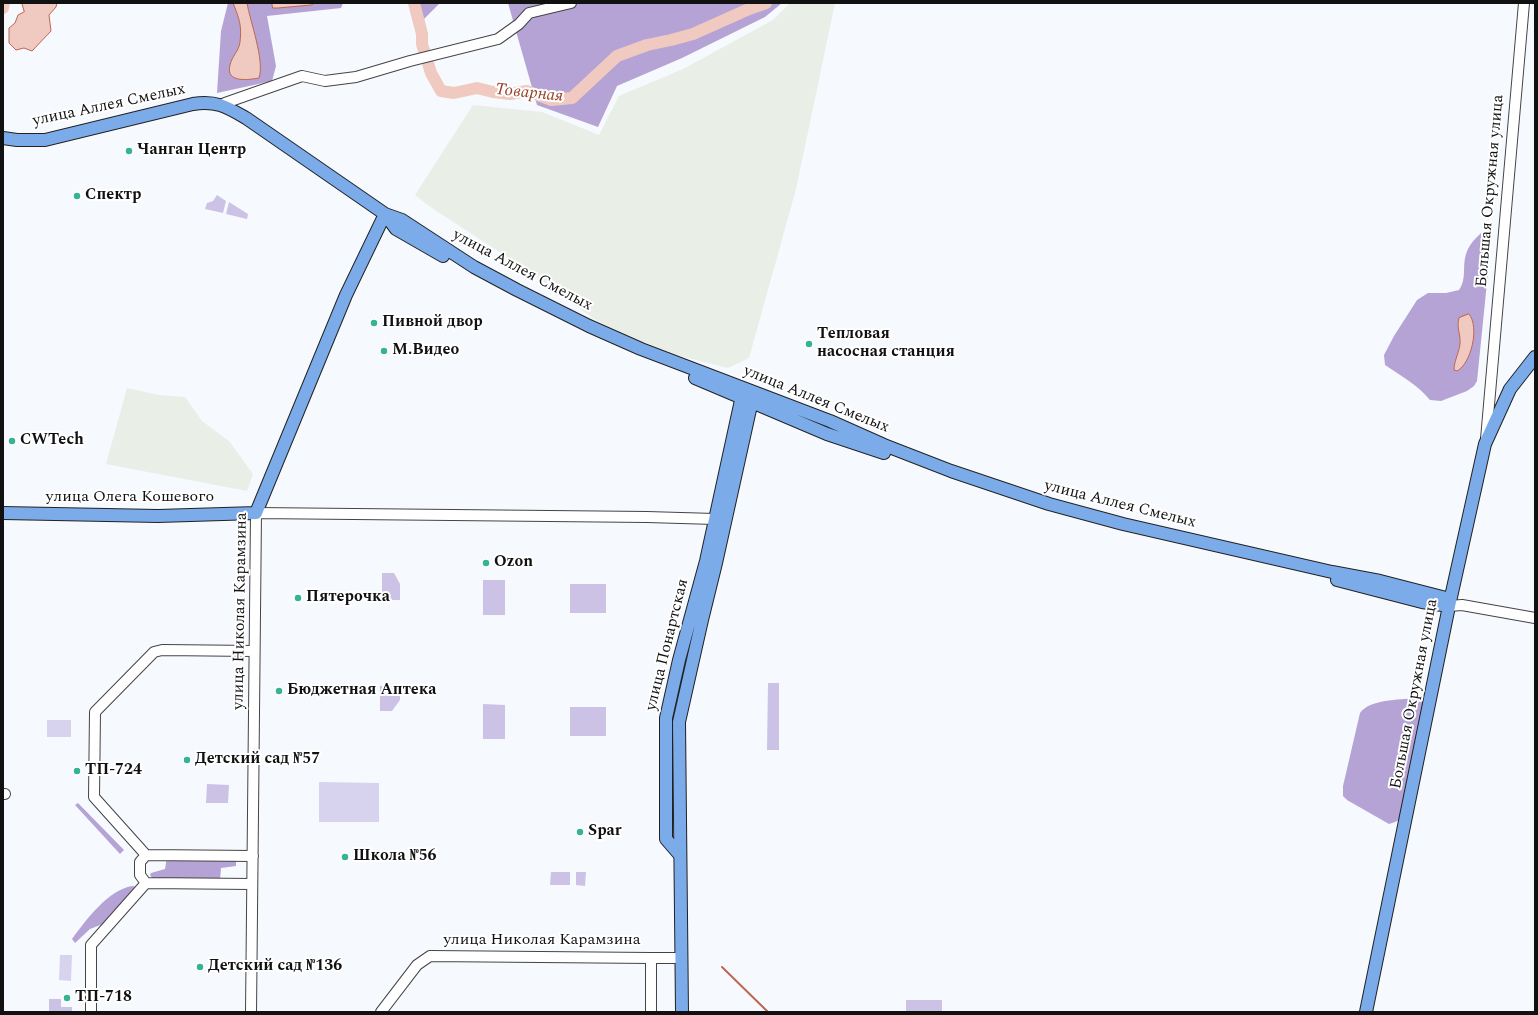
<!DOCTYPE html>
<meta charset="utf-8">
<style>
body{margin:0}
#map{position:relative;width:1538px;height:1015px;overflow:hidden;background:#f6f9fe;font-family:Spectral,serif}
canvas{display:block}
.frame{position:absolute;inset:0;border:4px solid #111;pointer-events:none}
</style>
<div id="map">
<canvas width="1538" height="1015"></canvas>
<div class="frame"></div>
</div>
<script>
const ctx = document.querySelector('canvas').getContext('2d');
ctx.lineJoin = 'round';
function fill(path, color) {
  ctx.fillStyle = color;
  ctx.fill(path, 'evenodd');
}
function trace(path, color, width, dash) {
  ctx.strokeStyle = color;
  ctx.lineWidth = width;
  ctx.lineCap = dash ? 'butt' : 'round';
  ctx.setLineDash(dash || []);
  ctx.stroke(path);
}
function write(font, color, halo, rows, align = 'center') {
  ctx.font = font + ' Spectral,serif';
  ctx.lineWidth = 4;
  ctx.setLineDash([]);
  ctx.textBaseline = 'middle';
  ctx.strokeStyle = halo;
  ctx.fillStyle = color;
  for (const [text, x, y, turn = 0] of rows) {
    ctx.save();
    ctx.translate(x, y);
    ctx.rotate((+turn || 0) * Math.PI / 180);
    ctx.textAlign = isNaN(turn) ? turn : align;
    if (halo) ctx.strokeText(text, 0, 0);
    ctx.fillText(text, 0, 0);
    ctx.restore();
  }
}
fill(new Path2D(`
 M790 3H835L796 189 749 358 728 368 652 349 597 321 530 272 429 206 415 195 473 105 542 112 599 135 619 96 683 69 773 20Z
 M127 388 159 395 185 397 202 421 229 441 253 474 247 491 106 464Z`), '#e9eee7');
fill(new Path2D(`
 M217 195 226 201 223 213 205 209 207 203 213 201Z
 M229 202 248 214 247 219 226 214Z
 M382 573H394L400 584V600H382Z
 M483 580H505V615H483Z
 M570 584H606V613H570Z
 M768 683H779V750H767Z
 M380 686H400V700L392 711H380Z
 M483 704 505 705V739H483Z
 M570 707H606V736H570Z
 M207 784 229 785 228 803H206Z
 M551 872H570V885H550Z
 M576 872H586L585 886 576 885Z
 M49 999H61V1007H72V1012H49Z
 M906 1000H942V1012H906Z`), '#ccc2e6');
fill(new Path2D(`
 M228 3H343L341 8 267 16 276 66 272 81 217 93 221 31Z
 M420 3H439V4L421 22Z
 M508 3H782L765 17 682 58 617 86 598 127 537 105Z
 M1493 223 1477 381 1474 386 1467 391 1441 401 1430 400C1418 385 1401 376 1385 365L1384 355 1394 336 1417 300 1428 293H1446L1459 290C1467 279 1462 266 1466 254 1470 241 1483 231 1493 223Z
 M1415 698 1422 699 1424 703 1399 820 1395 822 1389 824 1347 800 1343 796V786L1360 713C1370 699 1399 700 1415 698Z
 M78 803 124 850 120 854 75 805Z
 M167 857 236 859V866L221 868 220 880 153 879 150 875 151 873 165 869Z
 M132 886 137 887 108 922 90 929 75 943 72 939C86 920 108 890 132 886Z`), '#b5a3d5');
fill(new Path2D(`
 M47 720H71V737H47Z
 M319 782 379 783V822H319Z
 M60 955H72L71 981 59 980Z`), '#d7d3ee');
const water = new Path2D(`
 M22 3H57L56 7 49 15 51 31 32 51 24 48 16 50 9 43V28L15 23 18 15 24 12Z
 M233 3H247C250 21 265 61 259 78 248 80 225 83 230 65 232 56 239 51 240 42 242 25 239 18 233 3Z
 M272 3H315L311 5 278 8H273Z
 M1469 314C1480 327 1471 364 1457 371L1454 370C1454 361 1459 353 1460 344 1461 334 1456 328 1459 318Z`);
fill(water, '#f0c9c0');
trace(water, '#be674f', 1);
trace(new Path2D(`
 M722 967 768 1012`), '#be674f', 2);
trace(new Path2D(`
 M414 3 422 34V44L425 54
 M3 8 4 3
 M428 63 431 73 441 91 454 93 477 88 493 92 510 94 527 91 551 100 572 98 617 56 647 45 671 40 693 34 749 9 766 3`), '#f0c9c0', 12);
const minor = new Path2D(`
 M223 105 225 103 302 76 325 81 356 77 410 61 498 39 519 24 529 13 571 3
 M1486 439 1524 3
 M1449 606 1462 605 1535 618
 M3 794H5
 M146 855 253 856
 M146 883 252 884
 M651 958H681
 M91 1012V945L146 883 140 875V862L146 855 94 797 95 712 154 652 162 650 254 651
 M251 1012 256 513 647 517 715 519
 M381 1012 417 965 430 956 651 958V1012`);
const major = new Path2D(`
 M3 138 17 140H45L193 104C216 100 227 107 246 118L385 214 402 220 474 267 517 290 589 326 641 349 830 421 884 445 951 471 1049 504 1123 524 1332 572 1380 581 1450 599
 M385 214 396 229 443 256
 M695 378 827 434 884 453
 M3 513 158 516 256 513 346 295 385 214
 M1337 580 1422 602 1449 606
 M679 854 666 839V718L679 660 706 561 743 391
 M682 1012 679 722 702 620 716 563 753 396
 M1366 1012 1449 606 1485 444 1510 389 1535 357`);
trace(minor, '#444', 12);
trace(major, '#222', 14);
trace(minor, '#fff', 10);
trace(major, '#7babe9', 12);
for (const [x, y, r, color] of [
 [129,151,4,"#38b295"],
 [77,196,4,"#38b295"],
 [374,323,4,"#38b295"],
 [809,344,4,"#38b295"],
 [384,351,4,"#38b295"],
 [12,441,4,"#38b295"],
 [486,563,4,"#38b295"],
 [298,598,4,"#38b295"],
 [279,691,4,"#38b295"],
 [187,760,4,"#38b295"],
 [77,771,4,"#38b295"],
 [580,832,4,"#38b295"],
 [345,857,4,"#38b295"],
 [200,967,4,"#38b295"],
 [67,998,4,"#38b295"]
]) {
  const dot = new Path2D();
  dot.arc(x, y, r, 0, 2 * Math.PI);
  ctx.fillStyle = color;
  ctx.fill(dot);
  trace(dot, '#fff', 1.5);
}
write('16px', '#111', '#fff', [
 ["улица Аллея Смелых",109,106,-12],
 ["Большая Окружная улица",1491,191,-85],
 ["улица Аллея Смелых",522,271,28],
 ["улица Аллея Смелых",816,400,22],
 ["улица Олега Кошевого",130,498],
 ["улица Аллея Смелых",1120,505,14],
 ["улица Николая Карамзина",241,611,-89],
 ["улица Понартская",668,645,-76],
 ["Большая Окружная улица",1415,694,-79],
 ["улица Николая Карамзина",542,941]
]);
write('bold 16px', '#111', '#fff', [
 ["Чанган Центр",137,151],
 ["Спектр",85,196],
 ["Пивной двор",382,323],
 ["Тепловая",817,335],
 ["насосная станция",817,353],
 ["M.Видео",392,351],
 ["CWTech",20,441],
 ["Ozon",494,563],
 ["Пятерочка",306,598],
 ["Бюджетная Аптека",287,691],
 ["Детский сад №57",195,760],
 ["ТП-724",85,771],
 ["Spar",588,832],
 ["Школа №56",353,857],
 ["Детский сад №136",208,967],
 ["ТП-718",75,998]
], 'left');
write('italic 17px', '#954227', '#fff', [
 ["Товарная",529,94,6]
]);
</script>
